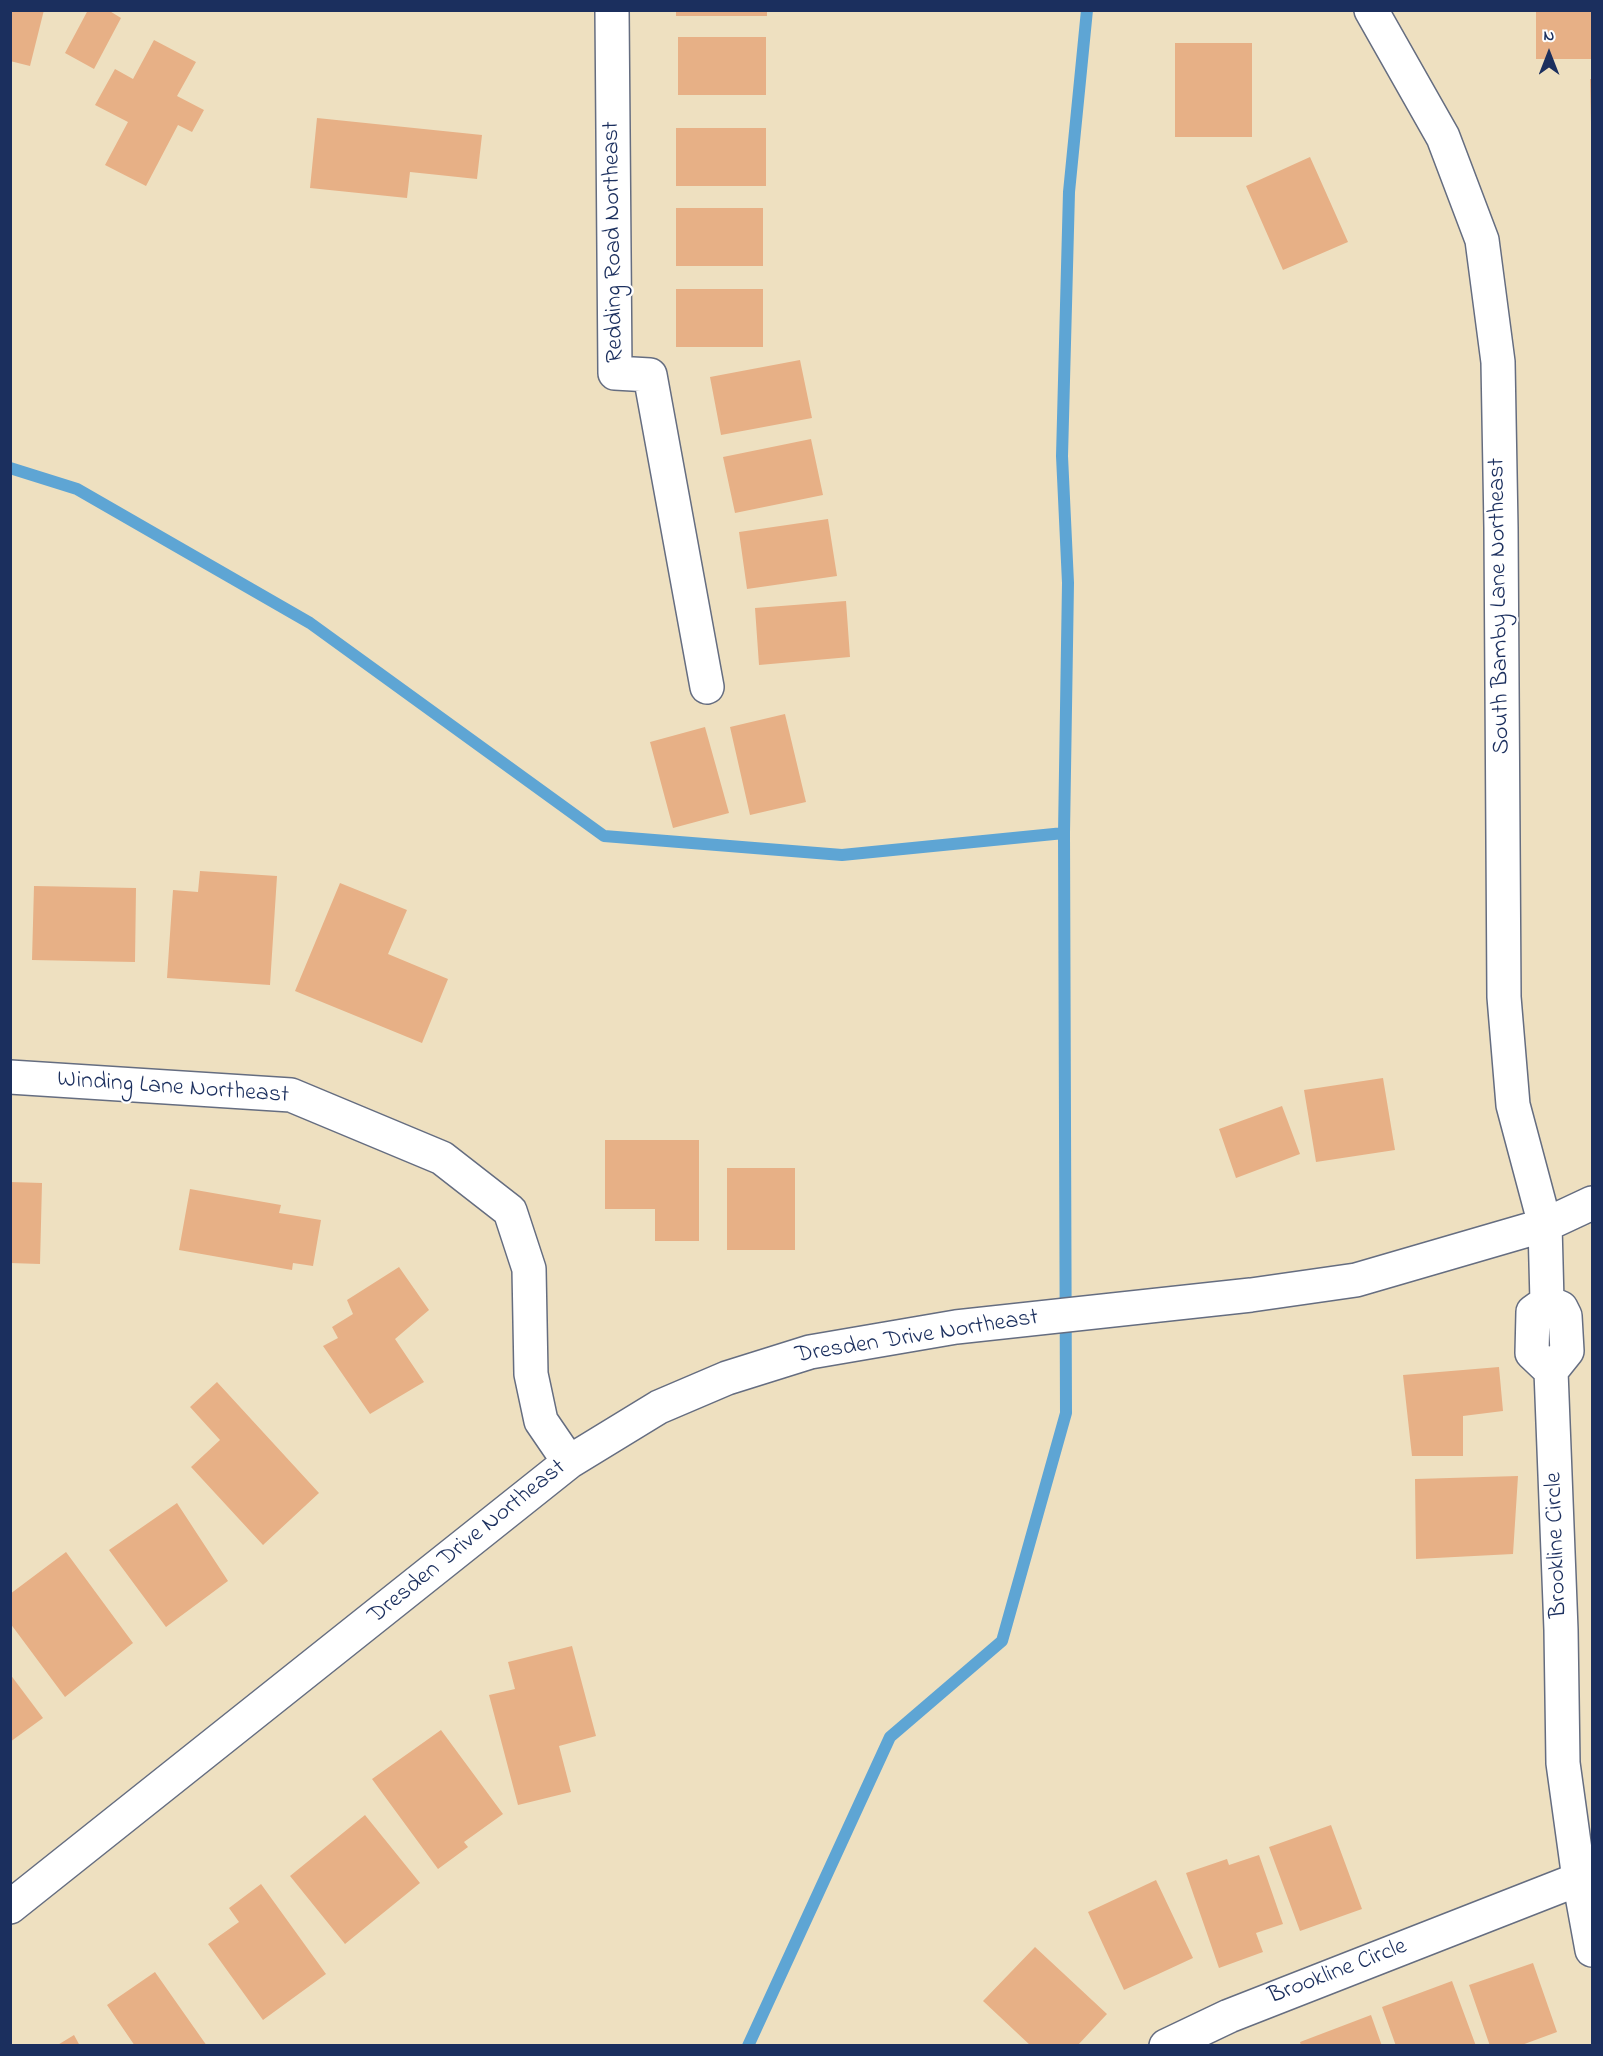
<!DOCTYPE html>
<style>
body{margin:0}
#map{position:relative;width:1603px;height:2056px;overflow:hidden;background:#eee0c0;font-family:"Indie Flower",sans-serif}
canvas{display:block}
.frame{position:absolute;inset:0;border:12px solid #1b2f5e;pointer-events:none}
.north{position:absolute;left:1519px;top:24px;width:60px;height:60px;-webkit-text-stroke:4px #fff;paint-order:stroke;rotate:0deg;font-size:16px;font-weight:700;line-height:24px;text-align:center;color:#1b2f5e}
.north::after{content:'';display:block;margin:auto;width:21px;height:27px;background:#1b2f5e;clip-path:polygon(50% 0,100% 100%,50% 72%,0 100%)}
</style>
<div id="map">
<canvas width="1603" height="2056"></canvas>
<div class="frame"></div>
<div class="north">N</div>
</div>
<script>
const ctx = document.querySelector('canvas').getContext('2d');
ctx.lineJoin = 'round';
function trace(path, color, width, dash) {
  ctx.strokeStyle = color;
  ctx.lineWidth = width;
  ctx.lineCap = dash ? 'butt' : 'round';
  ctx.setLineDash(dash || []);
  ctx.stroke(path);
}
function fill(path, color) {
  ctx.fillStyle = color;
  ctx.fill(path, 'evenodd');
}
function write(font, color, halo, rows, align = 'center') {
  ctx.font = font + ' "Indie Flower",sans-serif';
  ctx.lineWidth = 4.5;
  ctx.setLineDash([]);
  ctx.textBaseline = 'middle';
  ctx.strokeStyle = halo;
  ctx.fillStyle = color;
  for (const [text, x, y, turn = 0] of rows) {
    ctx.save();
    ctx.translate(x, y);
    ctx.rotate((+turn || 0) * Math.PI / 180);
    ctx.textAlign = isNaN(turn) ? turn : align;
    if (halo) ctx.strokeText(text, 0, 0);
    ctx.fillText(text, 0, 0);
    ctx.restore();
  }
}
trace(new Path2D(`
 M10 468 77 489 310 623 604 836 842 855 1064 833
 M748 2046 890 1737 1002 1641 1066 1413 1064 833 1068 583 1062 456 1069 192 1087 10`), '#5ea5d4', 12);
fill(new Path2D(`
 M10 10H44L30 66 10 61Z
 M88 10H108L121 18 94 69 65 53Z
 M676 10H767V16H676Z
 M1536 10H1592V59H1536Z
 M678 37H766V95H678Z
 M154 40 196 62 177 96 204 110 192 132 178 125 146 186 105 165 128 122 95 105 115 69 133 79Z
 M1175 43H1252V137H1175Z
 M1590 79H1592V123H1591Z
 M317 118 482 135 477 179 410 172 407 198 310 188Z
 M676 128H766V186H676Z
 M1310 157 1348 242 1283 270 1246 186Z
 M676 208H763V266H676Z
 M676 289H763V347H676Z
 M800 360 812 418 721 435 710 377Z
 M811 439 823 495 735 513 723 457Z
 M828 519 837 576 747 589 739 532Z
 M846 601 850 657 759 665 755 608Z
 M785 714 806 802 750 815 730 727Z
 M705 727 729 813 673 828 650 742Z
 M200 871 277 876 270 985 167 978 173 890 198 892Z
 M340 883 407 910 388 954 448 979 422 1043 295 991Z
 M34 886 136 888 135 962 32 960Z
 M1383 1078 1395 1150 1316 1162 1304 1090Z
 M1282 1106 1300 1154 1236 1178 1219 1129Z
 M605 1140H699V1241H655V1209H605Z
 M727 1168H795V1250H727Z
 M10 1182 42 1183 40 1264 10 1263Z
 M190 1189 281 1205 279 1213 321 1220 313 1266 293 1263 292 1270 179 1250Z
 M399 1267 429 1310 395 1339 424 1382 370 1414 323 1346 338 1338 332 1327 353 1314 347 1300Z
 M1499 1367 1503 1411 1463 1416V1456H1412L1403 1375Z
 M217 1382 319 1493 263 1545 191 1467 220 1440 190 1407Z
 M1518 1476 1513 1554 1416 1559 1415 1479Z
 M177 1503 228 1581 166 1627 109 1550Z
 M66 1552 133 1643 65 1697 10 1623V1594Z
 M572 1646 596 1736 559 1746 571 1792 518 1805 489 1695 515 1689 508 1662Z
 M10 1674 43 1718 10 1742Z
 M441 1730 503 1814 464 1842 468 1847 438 1869 372 1779Z
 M365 1815 420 1883 345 1944 290 1876Z
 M1331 1825 1362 1909 1300 1931 1269 1847Z
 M1259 1855 1283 1924 1256 1933 1263 1952 1219 1968 1186 1873 1227 1859 1229 1865Z
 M1156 1880 1193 1958 1124 1990 1088 1912Z
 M261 1884 326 1974 263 2020 208 1944 239 1922 229 1908Z
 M1035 1947 1107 2014 1077 2046H1031L983 2001Z
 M1533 1963 1557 2032 1519 2046H1490L1469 1985Z
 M155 1972 207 2046H135L107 2005Z
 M1452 1981 1476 2046H1396L1382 2007Z
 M1371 2015 1382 2046H1301L1300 2042Z
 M74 2035 80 2046H56Z`), '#e7b086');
const minor = new Path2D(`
 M612 10 615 373 650 375 707 687
 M1371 10 1443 137 1482 240 1498 362 1501 528 1504 997 1513 1105 1545 1225 1547 1302
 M10 1077 291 1095 442 1158 510 1211 529 1269 531 1374 541 1421 569 1462
 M1547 1302 1561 1308 1565 1316 1567 1351 1551 1371
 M1579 1879 1592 1950
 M10 1907 569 1462 659 1407 727 1378 810 1352 956 1327 1251 1295 1356 1280 1545 1225 1592 1203
 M1166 2046 1229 2016 1579 1879 1563 1763 1561 1630 1551 1371 1532 1353 1533 1312 1547 1302`);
trace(minor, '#656d80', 36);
trace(minor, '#fff', 33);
write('24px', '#1b2f5e', '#fff', [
 ["Redding Road Northeast",615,242,-91],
 ["South Bamby Lane Northeast",1501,606,-91],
 ["Winding Lane Northeast",173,1089,4],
 ["Dresden Drive Northeast",917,1338,-9],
 ["Dresden Drive Northeast",468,1543,-39],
 ["Brookline Circle",1558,1545,-92],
 ["Brookline Circle",1338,1973,-21]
]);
</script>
